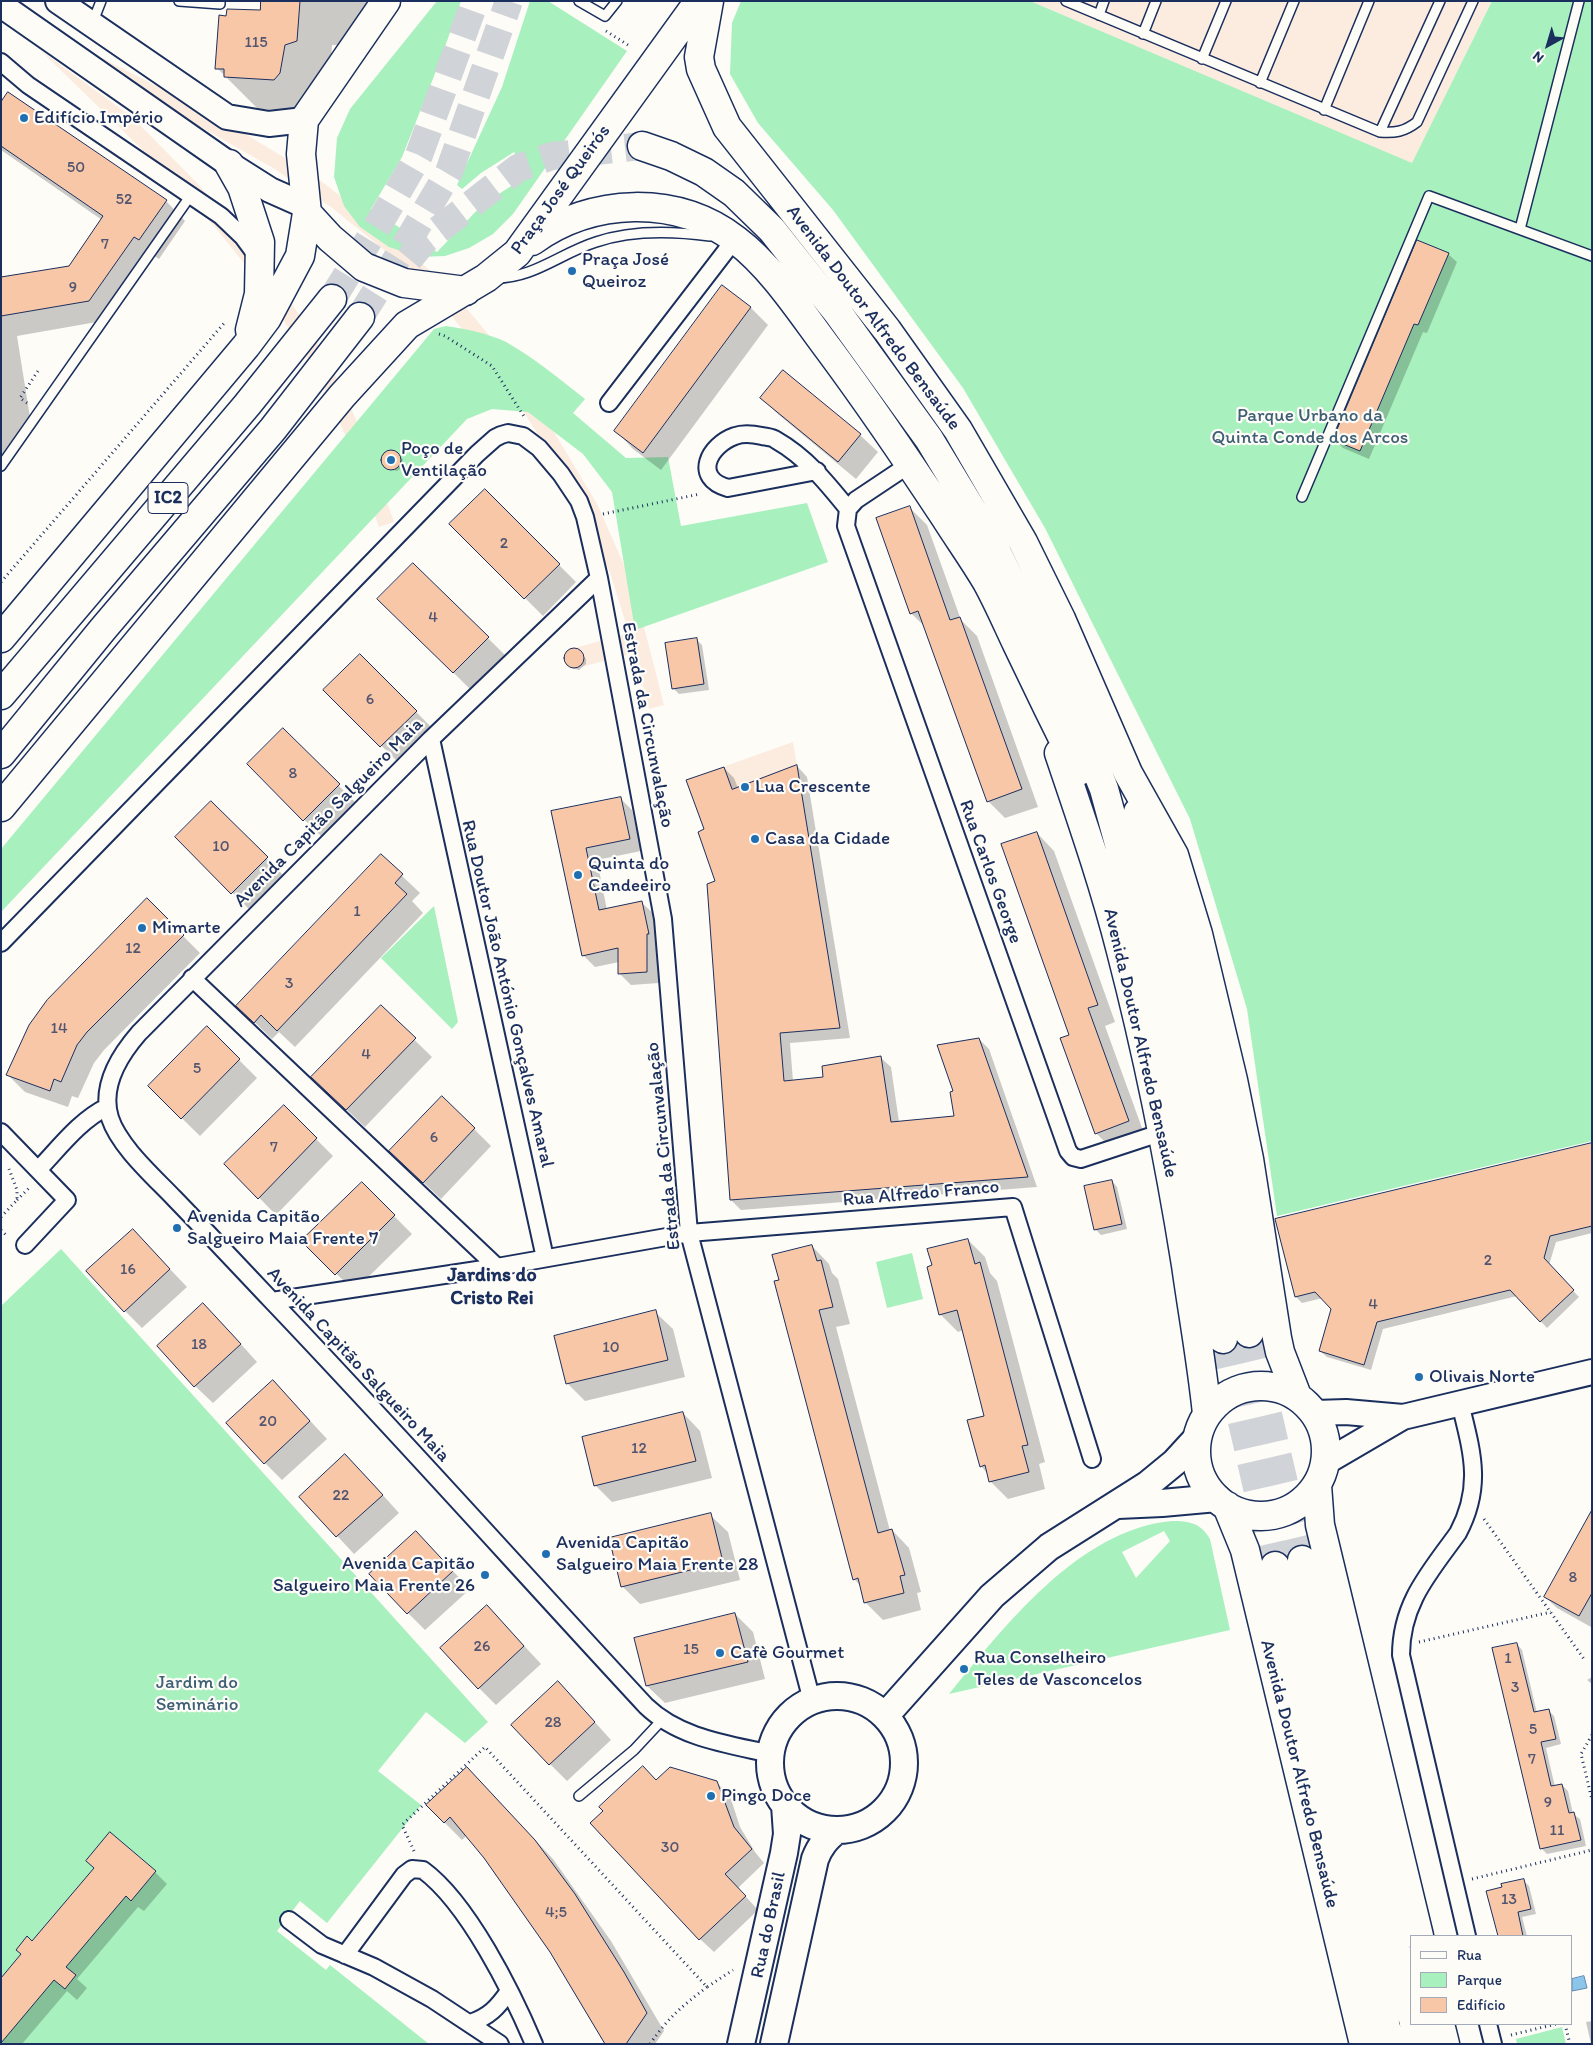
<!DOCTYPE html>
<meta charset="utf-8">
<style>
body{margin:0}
#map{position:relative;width:1593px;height:2045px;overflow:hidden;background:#fdfcf7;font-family:Itim,sans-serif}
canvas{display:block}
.frame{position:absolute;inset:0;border:2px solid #1b2f5e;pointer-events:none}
.legend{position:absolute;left:1410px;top:1935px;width:162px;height:90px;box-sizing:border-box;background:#fdfcf7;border:1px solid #a3aaba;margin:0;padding:6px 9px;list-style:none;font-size:15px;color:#1b2f5e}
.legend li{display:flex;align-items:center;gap:10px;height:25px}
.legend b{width:25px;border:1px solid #a3aaba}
.north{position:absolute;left:1523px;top:20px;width:50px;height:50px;-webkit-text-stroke:4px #fdfcf7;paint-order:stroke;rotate:219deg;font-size:14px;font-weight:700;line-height:20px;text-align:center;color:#1b2f5e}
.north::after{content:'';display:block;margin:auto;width:18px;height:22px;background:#1b2f5e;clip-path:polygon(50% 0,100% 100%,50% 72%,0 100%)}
</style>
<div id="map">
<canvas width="1593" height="2045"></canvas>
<div class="frame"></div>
<ul class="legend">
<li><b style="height:6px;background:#fdfcf7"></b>Rua</li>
<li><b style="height:14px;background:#a8f0be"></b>Parque</li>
<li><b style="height:14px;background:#f8c7a8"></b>Edifício</li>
</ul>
<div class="north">N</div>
</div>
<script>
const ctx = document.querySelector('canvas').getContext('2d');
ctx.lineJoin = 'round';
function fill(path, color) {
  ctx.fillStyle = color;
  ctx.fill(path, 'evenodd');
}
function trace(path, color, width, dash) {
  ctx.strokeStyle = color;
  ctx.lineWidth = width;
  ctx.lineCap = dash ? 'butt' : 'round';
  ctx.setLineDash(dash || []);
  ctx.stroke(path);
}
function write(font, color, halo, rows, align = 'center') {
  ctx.font = font + ' Itim,sans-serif';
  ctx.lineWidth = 4.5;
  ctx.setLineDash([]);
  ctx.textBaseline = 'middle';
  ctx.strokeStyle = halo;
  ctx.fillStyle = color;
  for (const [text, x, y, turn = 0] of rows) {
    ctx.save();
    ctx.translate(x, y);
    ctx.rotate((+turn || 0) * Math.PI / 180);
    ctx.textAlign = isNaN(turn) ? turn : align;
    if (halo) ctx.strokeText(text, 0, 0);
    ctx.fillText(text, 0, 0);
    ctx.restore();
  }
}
fill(new Path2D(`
 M1030 1H1492L1412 164Z
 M40 50 132 117 197 183 260 257 312 334 338 381 362 432 394 522 379 527 347 439 324 388 298 342 247 267 215 227 155 162Z
 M98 56 219 118 313 175 399 241 459 299 488 334 523 380 597 504 625 567 641 615 664 705 649 709 634 653 577 668 567 666 564 661 566 651 571 649 629 633 610 573 583 511 537 433 509 389 447 310 388 253 331 207 273 168 183 117Z
 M793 742 802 794 704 829 686 780Z`), '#fcecdf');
fill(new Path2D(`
 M437 1H461L440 61 402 157 371 209 437 252 483 204 527 176 514 152 481 173 462 189 457 185 502 87 530 1H548L627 51 513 214 493 234 469 248 445 256 419 257 389 247 360 227 344 206 334 177 337 138 350 109Z
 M741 1H1030L1412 163 1492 1H1592V1141L1277 1216 1247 1009 1190 819 1045 528 963 388 833 210 758 123 730 74 732 23Z
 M446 326C466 329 487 333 506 342 534 358 560 379 585 399L573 413 626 458 668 457 681 526 807 503 828 562 635 630 612 492 583 454 528 412 492 409 467 419 1 912V849L434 329Z
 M434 906 458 1022 452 1029 381 958Z
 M61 1249 488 1722 465 1743 426 1712 378 1771 421 1805 327 1923 300 1901 277 1931 326 1970 330 1965 429 2044H1V1306Z
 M912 1253 923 1299 887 1308 876 1262Z
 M1172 1521C1189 1521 1201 1523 1210 1539L1230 1630 949 1694C1004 1627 1079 1529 1172 1521ZM1164 1531 1170 1541 1136 1578 1122 1552Z
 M1562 2027 1566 2044H1517L1516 2039Z`), '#a8f0be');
const water = new Path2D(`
 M1584 1976 1587 1988 1572 1991V1979Z`);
fill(water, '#8bc5ea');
trace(water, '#5e89b2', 1);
fill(new Path2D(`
 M263 1H366L365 45H332L330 74 307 112 258 109 217 68 227 17 261 11Z
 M1 104 166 201 185 221 159 259 153 255 108 320 17 336 32 430 1 474V278L70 267 102 220 1 150Z
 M1448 254 1457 262 1427 333 1423 332 1369 459 1343 448 1335 439Z
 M722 287 751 308 768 325 661 470 633 449 616 431Z
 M761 398 860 435 878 452 856 479 779 415Z
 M388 451 397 453 403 460 400 469 397 471 388 469 382 462 384 453Z
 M485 491 576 582 543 616 451 524Z
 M910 508 927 525 961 620 977 636 1038 807 1005 818 988 801 926 628 911 613Z
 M413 564 505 655 471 690 379 599Z
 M696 639 702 645 709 690 679 694 673 688Z
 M576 650 586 659V664L579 670 571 668 565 661 567 652Z
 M360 655 433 729 399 763 325 690Z
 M283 730 356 803 322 837 248 764Z
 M797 766 807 777 850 1038 790 1043 793 1081 824 1079 880 1057 891 1067 899 1122 956 1118 954 1092 979 1039 989 1049 1037 1187 741 1210 731 1200 716 881 706 830 724 768 734 778 738 788Z
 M620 798 632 810 641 851 597 860 607 910 642 903 654 914 660 945 658 946 659 983 631 985 619 973V962L595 967 583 955 552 812Z
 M211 802 284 876 250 910 176 837Z
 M1037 833 1054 851 1115 1022 1105 1026 1146 1139 1113 1150 1096 1133 1071 1036Z
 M381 856 420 893 412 901 423 913 295 1047 279 1032 272 1039 238 1006Z
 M147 900 200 953 104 1050 94 1063 78 1098 72 1096 68 1107 25 1092 8 1075Z
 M381 1007 432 1057 365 1127 330 1094Z
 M207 1028 257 1078 200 1136 149 1086Z
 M284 1107 333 1156 276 1215 226 1164Z
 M474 1129 491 1146 441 1199 408 1168Z
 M1592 1147V1233L1556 1242 1549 1265 1579 1297 1547 1328 1517 1296 1383 1329 1371 1370 1327 1357 1320 1351 1333 1309 1323 1298 1302 1303 1296 1297Z
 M1112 1181 1117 1187 1127 1229 1101 1235 1095 1229Z
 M362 1184 412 1234 354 1291 303 1241Z
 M968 1240 985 1257 990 1273 997 1281 1045 1462 1039 1464 1045 1489 1008 1499 990 1481 988 1474 981 1466 986 1417 963 1330 958 1332 940 1314Z
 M812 1246 829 1264 832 1273 838 1279 850 1324 836 1327 890 1531 892 1530 909 1548 921 1592 917 1593 921 1610 883 1620 866 1603 861 1586 854 1579 781 1281Z
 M150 1248 187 1287 142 1328 125 1311Z
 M655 1312 673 1329 685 1377 585 1401 567 1383Z
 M221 1322 257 1362 213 1403 195 1386Z
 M290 1399 327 1439 282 1480 265 1463Z
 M683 1413 700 1431 712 1478 612 1502 595 1485Z
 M363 1473 399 1513 354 1554 301 1497Z
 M1592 1513V1625L1591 1627 1557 1608 1545 1597Z
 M710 1515 728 1532 740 1580 640 1604 622 1586Z
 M433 1550 470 1589 425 1630 408 1613Z
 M735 1614 753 1632 765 1679 665 1703 647 1686 635 1639Z
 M504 1624 541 1664 496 1705 479 1688Z
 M1517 1644 1522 1650 1537 1713 1548 1710 1554 1716 1561 1744 1546 1748 1555 1787 1562 1785 1568 1791 1573 1814 1580 1819 1586 1846 1547 1854 1541 1848Z
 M1592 1677V1684L1587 1680Z
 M575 1700 611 1740 567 1781 550 1764Z
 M657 1781 716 1782 730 1796 740 1827 755 1852 764 1863 738 1888 758 1910 714 1952 700 1939Z
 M484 1786 553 1859 611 1941 664 2031 655 2044H606L551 1951 485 1857 467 1835 462 1840 428 1806Z
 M155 1872 167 1884 144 1911 138 1907 77 1979 87 1988 77 2000 67 1991 22 2044H1V1980L32 1943Z
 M1523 1880 1529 1886 1536 1914 1522 1917 1527 1936H1499L1488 1892Z
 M1592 2021V2044H1591L1586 2022Z`), '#0003');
const building = new Path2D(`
 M261 1H300L297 41 285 45 280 73 274 80 224 77V69H215L219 15 226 16 227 9 260 10Z
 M8 92 167 200 139 240 134 237 89 301 1 316V277L69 266 103 216 1 146V102Z
 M1417 240 1449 253 1418 325 1414 324 1360 451 1333 440Z
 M722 285 751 307 643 453 614 431Z
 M783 370 861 434 838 462 760 398Z
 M381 460a10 10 0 1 1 20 0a10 10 0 1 1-20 0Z
 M485 489 560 564 524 599 449 524Z
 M910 506 950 620 960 617 1022 789 987 802 918 611 910 614 876 518Z
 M413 563 489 637 453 673 377 599Z
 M697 638 704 684 672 689 665 643Z
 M564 658a10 10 0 1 1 20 0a10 10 0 1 1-20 0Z
 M360 654 417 711 380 747 323 690Z
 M283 728 340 784 303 821 247 764Z
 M797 765 840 1028 780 1033 784 1081 823 1077 822 1066 881 1056 891 1122 954 1116 950 1092 953 1091 937 1045 979 1038 1028 1177 730 1200 707 884 715 881 698 832 704 829 686 780 724 767 732 789Z
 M621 797 630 839 586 848 599 910 642 901 649 934H647V972L618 974V948L582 956 551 811Z
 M211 801 268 857 231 894 175 837Z
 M1037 832 1098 1005 1088 1008 1129 1121 1095 1134 1060 1038 1069 1035 1001 844Z
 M381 854 403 874 395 883 407 894 277 1031 261 1015 254 1023 236 1006Z
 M147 898 184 935 87 1032 77 1045 61 1082 54 1079 50 1091 6 1075 29 1025 47 1000Z
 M381 1005 416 1038 346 1110 311 1077Z
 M207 1026 240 1059 181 1119 148 1086Z
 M442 1096 475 1128 423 1183 389 1151Z
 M284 1105 317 1138 258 1199 224 1164Z
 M1592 1143V1226L1550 1236 1544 1258 1574 1290 1540 1322 1510 1290 1377 1322 1364 1365 1319 1351 1331 1309 1315 1292 1295 1297 1275 1219Z
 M1112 1180 1122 1224 1094 1230 1084 1186Z
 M362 1182 395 1215 335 1275 301 1241Z
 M133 1229 170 1269 124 1312 86 1271Z
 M968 1239 975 1264 980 1262 1028 1445 1022 1446 1029 1472 989 1482 985 1465 980 1467 967 1420 984 1416 957 1310 939 1315 927 1267 932 1265 927 1249Z
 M812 1245 817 1261 821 1260 833 1307 819 1310 878 1533 892 1529 905 1575 900 1576 904 1593 864 1603 858 1578 853 1580 774 1281 779 1280 772 1255Z
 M203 1303 241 1344 194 1387 157 1346Z
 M656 1310 668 1360 566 1384 554 1336Z
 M273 1380 310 1421 264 1464 226 1423Z
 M683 1412 696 1461 594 1486 582 1437Z
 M345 1454 383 1495 336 1537 299 1497Z
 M1592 1510V1593L1579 1616 1544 1597Z
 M711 1513 723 1562 621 1587 609 1538Z
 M416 1531 453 1571 407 1614 369 1574Z
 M487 1605 524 1646 478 1689 440 1648Z
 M735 1613 748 1662 646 1686 634 1638Z
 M1517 1643 1534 1712 1549 1709 1556 1739 1541 1742 1551 1786 1562 1784 1569 1813 1574 1812 1581 1840 1540 1849 1492 1648Z
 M558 1681 595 1722 549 1765 511 1725Z
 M643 1766 656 1780 670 1767 717 1781 734 1827 752 1849 725 1874 746 1896 699 1940 590 1823 603 1811 599 1807Z
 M467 1767 535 1840 575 1894 624 1972 647 2013 626 2044H605L550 1952 484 1858 450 1817 444 1823 426 1805Z
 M110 1832 156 1871 131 1901 126 1896 66 1967 76 1975 65 1989 54 1980 1 2043V1978L21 1954 16 1950 27 1936 32 1941 94 1868 86 1861Z
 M1524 1879 1531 1909 1518 1912 1523 1936H1498L1486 1891 1502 1887 1501 1884Z`);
fill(building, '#f8c7a8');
trace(building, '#1b2f5e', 1);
trace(new Path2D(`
 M409 259 424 241 518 168 552 156 642 146
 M332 299 383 217 419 155 475 1
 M360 317 411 236 449 172 509 1
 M1249 1333 1302 1560
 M1223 1339 1275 1566`), '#d0d3d8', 28, [28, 14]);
const lane = new Path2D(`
 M179 1 220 4V1
 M579 1 605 16 617 1
 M1066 1 1380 132C1395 133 1404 132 1417 122L1473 1
 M1099 15 1104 1
 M92 24 101 1
 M1143 34 1156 1
 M1202 59 1226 1
 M1260 83 1294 1
 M1324 110 1369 1
 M1380 132 1440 1
 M1520 229 1579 1
 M496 278C534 278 561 253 596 242 631 230 673 231 710 236
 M1 466 191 195
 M1302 497 1429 196 1592 256
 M579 1796 634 1750 662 1720`);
const street = new Path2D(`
 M1 62 28 85 221 216 243 237 257 256
 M609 403 735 239
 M910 464 856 500 848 509 846 526 1068 1151 1073 1157 1081 1159 1163 1132
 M817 471 728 488C692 478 709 445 735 436 743 433 753 434 762 436 766 437 772 437 776 440 806 457 827 483 848 509
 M599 578 431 739 139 1033C119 1056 100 1086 110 1118 119 1146 153 1176 174 1198 206 1231 237 1264 269 1298 397 1432 520 1570 646 1706 679 1738 727 1744 771 1754
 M431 739 545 1258
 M1 943 477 454 495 438 501 435 508 433 523 436 539 448 561 474 579 501 585 517 599 578 663 919 689 1233 812 1701
 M192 978 497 1267
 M1 1132 67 1200 25 1245
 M38 1170C59 1148 80 1120 107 1107
 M272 1301 497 1267 689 1233 1013 1207 1092 1459
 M1460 1403C1472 1452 1483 1486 1458 1533 1430 1572 1401 1603 1401 1655L1467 1936
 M289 1920 322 1945 374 1967 432 1999 500 2044
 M345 1955 404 1875 412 1869 423 1870C468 1903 512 1992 534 2044
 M470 2023C489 2017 498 2007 509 1991
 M1488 2024 1493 2044`);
const secondary = new Path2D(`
 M58 1 227 117 269 124 304 120
 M1 5 229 164 270 190 306 206
 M1315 1413 1346 1412 1403 1417 1592 1372
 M1326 1462 1403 1417`);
const primary = new Path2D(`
 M1118 1505 1162 1503 1217 1498
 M770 1763a67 67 0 1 1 134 0a67 67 0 1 1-134 0Z
 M885 1716 992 1596 1049 1547 1147 1485 1175 1462 1197 1438
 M741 2044 784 1853 787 1834 785 1805
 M774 2044 815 1859C820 1846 826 1839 837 1830`);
const highway = new Path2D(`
 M386 1 304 120 301 154 307 213 330 238 364 267 404 283 466 291
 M709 1 699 57 701 69 727 127 887 330 958 430 1023 542 1061 619 1128 773 1174 855 1198 934 1233 1080 1249 1159 1277 1338 1280 1352 1297 1396
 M642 146 671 156 704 172 734 193 772 230 838 313 929 439 992 543 1061 681 1104 789 1147 946 1174 1061 1197 1174 1223 1339
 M229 164 242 187 260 242 259 294 250 330
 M532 241C592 198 676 194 736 240 773 268 802 314 830 351 870 405 908 461 945 517 959 539 974 560 987 582 998 602 1007 623 1017 644 1037 686 1058 729 1079 771
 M1 638 246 346 267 318 300 256 307 213
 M1 695 247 405 332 299
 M1059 753C1081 818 1104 884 1121 951 1148 1055 1169 1159 1186 1265 1193 1315 1202 1364 1207 1414
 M1 754 103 629 273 429 360 317
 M1 807 342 396 407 325 486 278 517 253 699 1
 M1138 812C1159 892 1182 972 1200 1054 1221 1146 1235 1239 1249 1333
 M1196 1451a65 65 0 1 1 130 0a65 65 0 1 1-130 0Z
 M1317 1485 1320 1525 1419 1936
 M1227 1506 1245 1550 1364 2044
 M1302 1560 1412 2016
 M1275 1566 1390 2044
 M1414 2024 1418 2044
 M1440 2024 1445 2044`);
trace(lane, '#1b2f5e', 12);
trace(street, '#1b2f5e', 20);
trace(secondary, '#1b2f5e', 28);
trace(primary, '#1b2f5e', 30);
trace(highway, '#1b2f5e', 31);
trace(new Path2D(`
 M606 31 631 47
 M439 334 445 336 492 366 525 418
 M27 403 20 398 38 371
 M603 514 700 494
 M1 582 226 321
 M17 1200 30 1187
 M1 1217 17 1200V1190L9 1169
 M1 1230 8 1237
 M1484 1519 1584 1659
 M1419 1642 1551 1612
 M1592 1735 1581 1754 1592 1800
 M414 1851 402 1825 485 1747 707 1987 733 1970
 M1472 1879 1592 1850
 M1565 2024 1570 2044
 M1511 2035 1556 2024
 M650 2044C668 2018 682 2006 707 1987`), '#1b2f5e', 3, [1, 4]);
trace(lane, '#fdfcf7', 9);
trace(street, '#fdfcf7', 16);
trace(secondary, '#fdfcf7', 24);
trace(primary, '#fdfcf7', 26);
trace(highway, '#fdfcf7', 28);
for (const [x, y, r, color] of [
 [24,118,5,"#1f6fb2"],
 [572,271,5,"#1f6fb2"],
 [391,460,5,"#1f6fb2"],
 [745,787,5,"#1f6fb2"],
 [755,839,5,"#1f6fb2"],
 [578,875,5,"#1f6fb2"],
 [142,928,5,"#1f6fb2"],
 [177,1228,5,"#1f6fb2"],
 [1419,1377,5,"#1f6fb2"],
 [546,1554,5,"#1f6fb2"],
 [485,1575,5,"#1f6fb2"],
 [720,1653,5,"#1f6fb2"],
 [964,1669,5,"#1f6fb2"],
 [711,1796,5,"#1f6fb2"]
]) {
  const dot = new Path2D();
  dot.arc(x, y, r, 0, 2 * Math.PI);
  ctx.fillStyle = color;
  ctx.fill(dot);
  trace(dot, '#fdfcf7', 2);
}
write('16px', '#525570', null, [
 ["115",256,43],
 ["50",76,168],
 ["52",124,200],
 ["7",105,245],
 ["9",73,288],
 ["2",504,544],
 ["4",433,618],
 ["6",370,700],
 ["8",293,774],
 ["10",221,847],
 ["1",357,912],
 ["12",133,949],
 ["3",289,984],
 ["14",59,1029],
 ["4",366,1055],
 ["5",197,1069],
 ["6",434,1138],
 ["7",274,1148],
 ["2",1488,1261],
 ["16",128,1270],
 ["4",1373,1305],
 ["18",199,1345],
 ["10",611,1348],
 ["20",268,1422],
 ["12",639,1449],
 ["22",341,1496],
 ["8",1573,1578],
 ["26",482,1647],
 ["15",691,1650],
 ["1",1508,1659],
 ["3",1515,1688],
 ["28",553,1723],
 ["5",1533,1730],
 ["7",1532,1760],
 ["9",1548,1803],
 ["11",1557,1831],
 ["30",670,1848],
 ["13",1509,1900],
 ["4;5",556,1913]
]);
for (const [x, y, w] of [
 [168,498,40]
]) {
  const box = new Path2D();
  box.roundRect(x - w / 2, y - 15.5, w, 31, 4);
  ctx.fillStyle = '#fdfcf7';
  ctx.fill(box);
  trace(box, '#1b2f5e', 1);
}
write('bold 18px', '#1b2f5e', null, [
 ["IC2",168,498]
]);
write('19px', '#1b2f5e', '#fdfcf7', [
 ["Edifício Império",34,118],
 ["Praça José",582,260],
 ["Queiroz",582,282],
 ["Poço de",401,449],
 ["Ventilação",401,471],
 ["Lua Crescente",755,787],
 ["Casa da Cidade",765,839],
 ["Quinta do",588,864],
 ["Candeeiro",588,886],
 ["Mimarte",152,928],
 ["Avenida Capitão",187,1217],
 ["Salgueiro Maia Frente 7",187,1239],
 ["Olivais Norte",1429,1377],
 ["Avenida Capitão",556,1543],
 ["Salgueiro Maia Frente 28",556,1565],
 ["Avenida Capitão",475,1564,"right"],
 ["Salgueiro Maia Frente 26",475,1586,"right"],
 ["Cafè Gourmet",730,1653],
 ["Rua Conselheiro",974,1658],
 ["Teles de Vasconcelos",974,1680],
 ["Pingo Doce",721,1796]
], 'left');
write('19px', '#1b2f5e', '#fdfcf7', [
 ["Praça José Queirós",561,190,-54],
 ["Avenida Doutor Alfredo Bensaúde",873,318,53],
 ["Estrada da Circunvalação",647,725,79],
 ["Avenida Capitão Salgueiro Maia",329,813,-45],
 ["Rua Carlos George",990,872,70],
 ["Rua Doutor João António Gonçalves Amaral",507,994,77],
 ["Avenida Doutor Alfredo Bensaúde",1140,1043,77],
 ["Estrada da Circunvalação",664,1146,-96],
 ["Rua Alfredo Franco",921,1194,-5],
 ["Avenida Capitão Salgueiro Maia",358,1365,47],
 ["Avenida Doutor Alfredo Bensaúde",1299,1774,76],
 ["Rua do Brasil",769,1925,-78]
]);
write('19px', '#3e5f76', '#fdfcf7', [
 ["Parque Urbano da",1310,416],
 ["Quinta Conde dos Arcos",1310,438],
 ["Jardim do",197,1683],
 ["Seminário",197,1705]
]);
write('bold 20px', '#1b2f5e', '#fdfcf7', [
 ["Jardins do",492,1276],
 ["Cristo Rei",492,1299]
]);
</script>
